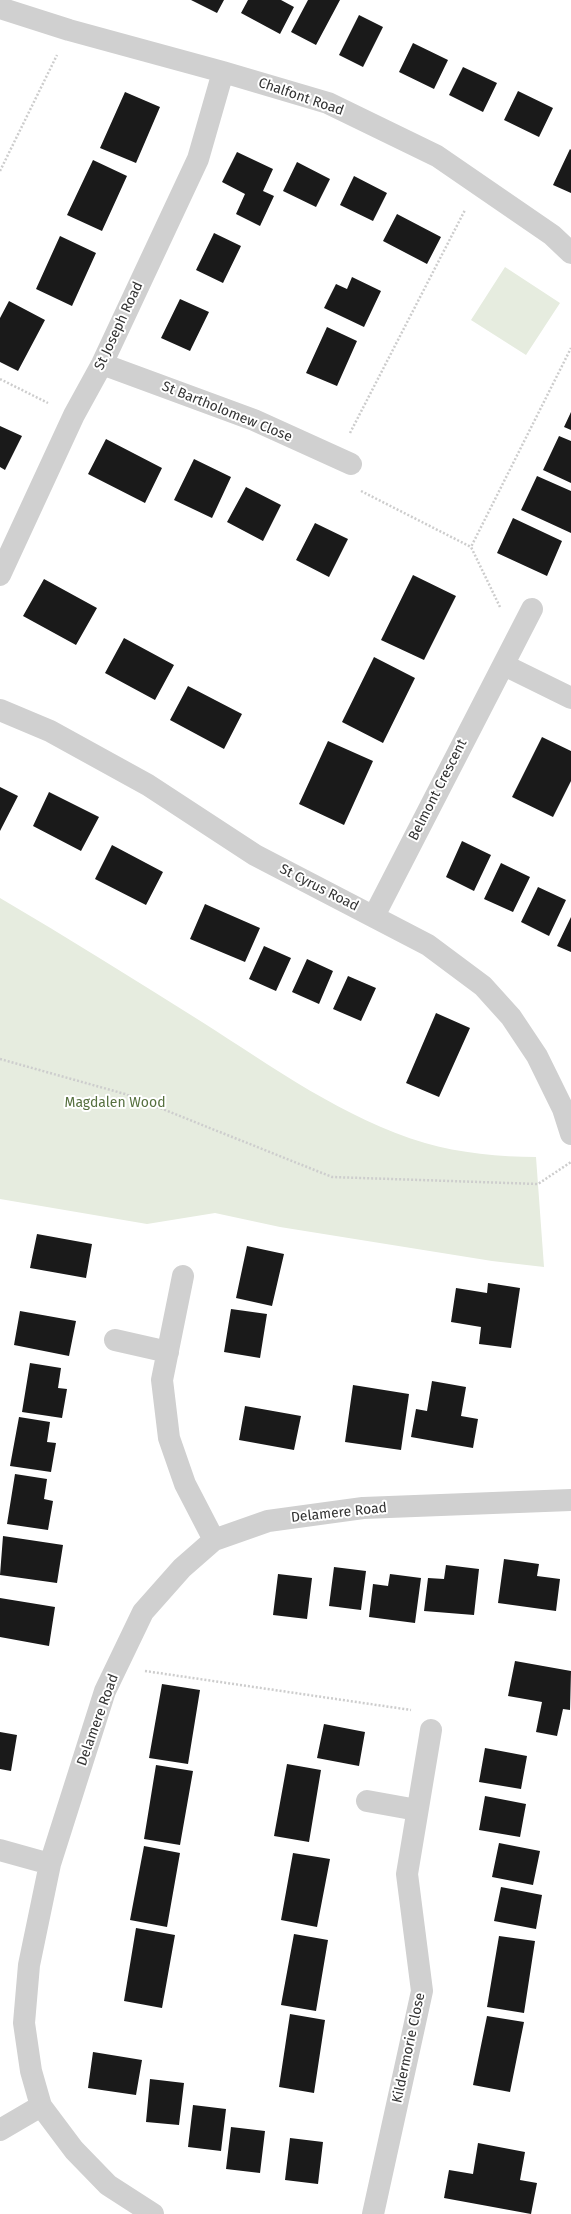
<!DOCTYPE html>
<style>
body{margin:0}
canvas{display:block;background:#fff}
</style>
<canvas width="571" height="2214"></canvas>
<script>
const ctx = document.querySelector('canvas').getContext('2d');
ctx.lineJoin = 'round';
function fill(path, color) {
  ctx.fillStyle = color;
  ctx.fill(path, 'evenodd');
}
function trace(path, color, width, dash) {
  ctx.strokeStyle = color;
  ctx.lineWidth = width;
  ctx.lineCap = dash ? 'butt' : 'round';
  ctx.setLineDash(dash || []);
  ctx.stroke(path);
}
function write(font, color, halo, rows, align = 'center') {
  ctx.font = font + ' "Fira Sans",sans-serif';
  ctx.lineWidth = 4;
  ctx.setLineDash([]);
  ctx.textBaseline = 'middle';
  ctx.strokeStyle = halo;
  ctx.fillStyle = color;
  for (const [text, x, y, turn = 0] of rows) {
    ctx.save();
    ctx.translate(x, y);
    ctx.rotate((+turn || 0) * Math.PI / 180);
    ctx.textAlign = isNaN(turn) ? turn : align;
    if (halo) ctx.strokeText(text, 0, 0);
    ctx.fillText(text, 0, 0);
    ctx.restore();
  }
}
fill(new Path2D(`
 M505 267 560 303 526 355 471 320Z
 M0 898C68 938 135 980 202 1022 273 1067 344 1119 425 1143 459 1153 501 1157 536 1157L544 1267 492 1261 280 1227 215 1213 147 1224 0 1199Z`), '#e6ecdf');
fill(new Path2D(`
 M191 0H224L217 13Z
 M248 0H281L294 7 280 34 241 13Z
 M308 0H340L316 45 291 32Z
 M359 15 383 27 363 67 339 55Z
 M413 43 448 60 434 89 399 72Z
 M463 67 497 83 483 112 449 95Z
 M518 91 553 108 539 137 504 120Z
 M125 92 160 107 136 163 100 148Z
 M570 149 571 150V193L553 185Z
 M237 152 273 169 263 191 274 196 260 226 236 214 245 194 222 182Z
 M93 160 127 176 102 231 67 215Z
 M297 162 330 179 316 207 283 191Z
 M354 176 387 193 373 221 340 205Z
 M397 214 441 237 427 264 383 241Z
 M214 233 241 246 223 283 196 270Z
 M60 236 96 253 72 306 36 289Z
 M352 277 381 291 364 327 324 308 336 284 347 289Z
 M180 299 209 312 190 351 161 338Z
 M9 301 45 320 18 371 0 362V318Z
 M327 327 357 341 337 386 306 373Z
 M571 412V430L564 427Z
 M0 426 22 436 5 470 0 467Z
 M559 436 571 441V483L543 470Z
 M106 439 162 468 145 503 88 474Z
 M194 459 231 477 212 518 174 500Z
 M537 476 571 491V533L521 510Z
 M246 487 281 505 263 541 227 522Z
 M513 518 562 541 547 576 497 553Z
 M315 523 348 539 329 577 296 560Z
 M413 575 456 596 424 660 381 640Z
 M44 579 97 608 76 645 23 616Z
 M124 638 174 665 155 700 105 673Z
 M374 657 415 678 383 743 342 722Z
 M188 686 242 714 224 749 170 720Z
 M542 737 571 751V781L553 817 512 797Z
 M328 741 373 761 344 825 299 804Z
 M0 787 18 796 0 831Z
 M49 792 99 817 81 851 33 826Z
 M462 841 491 855 474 891 446 877Z
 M112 845 163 872 146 905 95 879Z
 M501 863 530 877 513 912 484 899Z
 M538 887 566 900 549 936 521 922Z
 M205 904 260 928 245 962 190 939Z
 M571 917V952L557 946Z
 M264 946 291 958 276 991 249 979Z
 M307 959 333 971 319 1004 292 992Z
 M348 976 376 988 361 1021 333 1009Z
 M436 1013 470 1028 439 1097 406 1083Z
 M37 1234 92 1244 86 1278 30 1268Z
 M247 1246 284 1254 272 1306 236 1298Z
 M488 1283 520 1288 511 1348 479 1344 481 1327 451 1322 456 1288 487 1293Z
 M231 1309 267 1314 260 1358 224 1352Z
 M20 1311 76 1321 69 1356 14 1345Z
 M30 1363 61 1368 58 1388 67 1389 62 1418 22 1412Z
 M432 1381 466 1387 461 1416 478 1419 473 1448 411 1437 416 1409 427 1411Z
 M353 1385 409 1394 401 1450 345 1442Z
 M245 1406 301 1416 294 1450 239 1440Z
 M19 1417 50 1422 47 1442 56 1443 51 1472 10 1466Z
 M15 1474 47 1479 44 1499 53 1501 48 1530 7 1524Z
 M3 1536 63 1545 57 1583 0 1575Z
 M504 1559 539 1564 537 1576 560 1579 556 1611 498 1603Z
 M446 1565 479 1569 474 1615 424 1611 428 1578 444 1579Z
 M334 1567 366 1571 361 1610 329 1606Z
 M278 1574 312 1578 307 1619 273 1615Z
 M390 1574 421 1578 415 1623 369 1617 373 1584 388 1586Z
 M0 1598 55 1607 49 1646 0 1637Z
 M515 1661 571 1671 570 1710 563 1709 557 1736 536 1732 542 1702 508 1696Z
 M162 1684 200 1690 188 1764 149 1758Z
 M324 1724 365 1732 359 1766 317 1758Z
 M0 1732 17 1735 11 1771 0 1769Z
 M485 1748 527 1756 521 1789 479 1782Z
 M287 1764 321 1770 309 1842 274 1836Z
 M156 1765 193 1771 180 1845 144 1839Z
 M485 1796 526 1804 520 1837 479 1830Z
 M499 1843 540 1851 533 1885 492 1877Z
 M144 1846 180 1853 167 1927 130 1920Z
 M293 1853 330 1859 317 1927 281 1920Z
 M501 1887 542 1895 536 1929 494 1921Z
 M136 1928 175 1935 162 2008 124 2001Z
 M294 1934 328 1940 316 2011 281 2005Z
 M499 1936 535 1941 524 2013 487 2007Z
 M290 2014 325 2020 314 2093 279 2087Z
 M487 2016 524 2022 510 2092 473 2085Z
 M93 2052 142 2060 136 2095 88 2088Z
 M150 2079 184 2083 179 2125 146 2122Z
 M193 2105 226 2109 221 2151 188 2147Z
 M231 2127 265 2131 260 2173 226 2169Z
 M290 2138 323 2142 318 2184 285 2180Z
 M478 2143 525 2152 520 2180 537 2183 531 2214 444 2198 449 2170 473 2174Z`), '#1a1a1a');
trace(new Path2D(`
 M0 171 57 55
 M0 379 48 403
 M350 433 465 210
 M361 491 471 547
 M500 607 471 547 571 348
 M0 1059 125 1094 332 1177 538 1184 571 1162
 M145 1671 411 1710`), '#cdcdcd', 2.5, [2, 2]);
trace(new Path2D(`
 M0 8 69 30 223 72 328 103 437 156 552 235 571 253
 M102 364 254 420 351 464
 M0 575 74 415 102 364 198 159 223 72
 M504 665 571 698
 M0 710 50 731 148 785 255 855 428 945 483 986 511 1017 537 1056 563 1109 571 1134
 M374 916 532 609
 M183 1276 162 1380 169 1438 185 1484 214 1540
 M115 1340 168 1352
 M367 1801 417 1810
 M0 1850 50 1864
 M0 2130 41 2106
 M153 2214 108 2185 74 2150 41 2106 31 2071 24 2023 29 1965 50 1864 105 1691 143 1612 182 1568 214 1540 268 1521 363 1508 571 1500
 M373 2214 422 1991 407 1874 431 1730`), '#d0d0d0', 22);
write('14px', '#333', '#fff', [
 ["Chalfont Road",301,97,19],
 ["St Joseph Road",119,326,-65],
 ["St Bartholomew Close",227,412,22],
 ["Belmont Crescent",438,790,-63],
 ["St Cyrus Road",319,888,27],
 ["Delamere Road",339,1513,-6],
 ["Delamere Road",98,1720,-70],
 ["Kildermorie Close",409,2048,-78]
]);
write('14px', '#56703f', '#fff', [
 ["Magdalen Wood",115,1103]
]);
</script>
